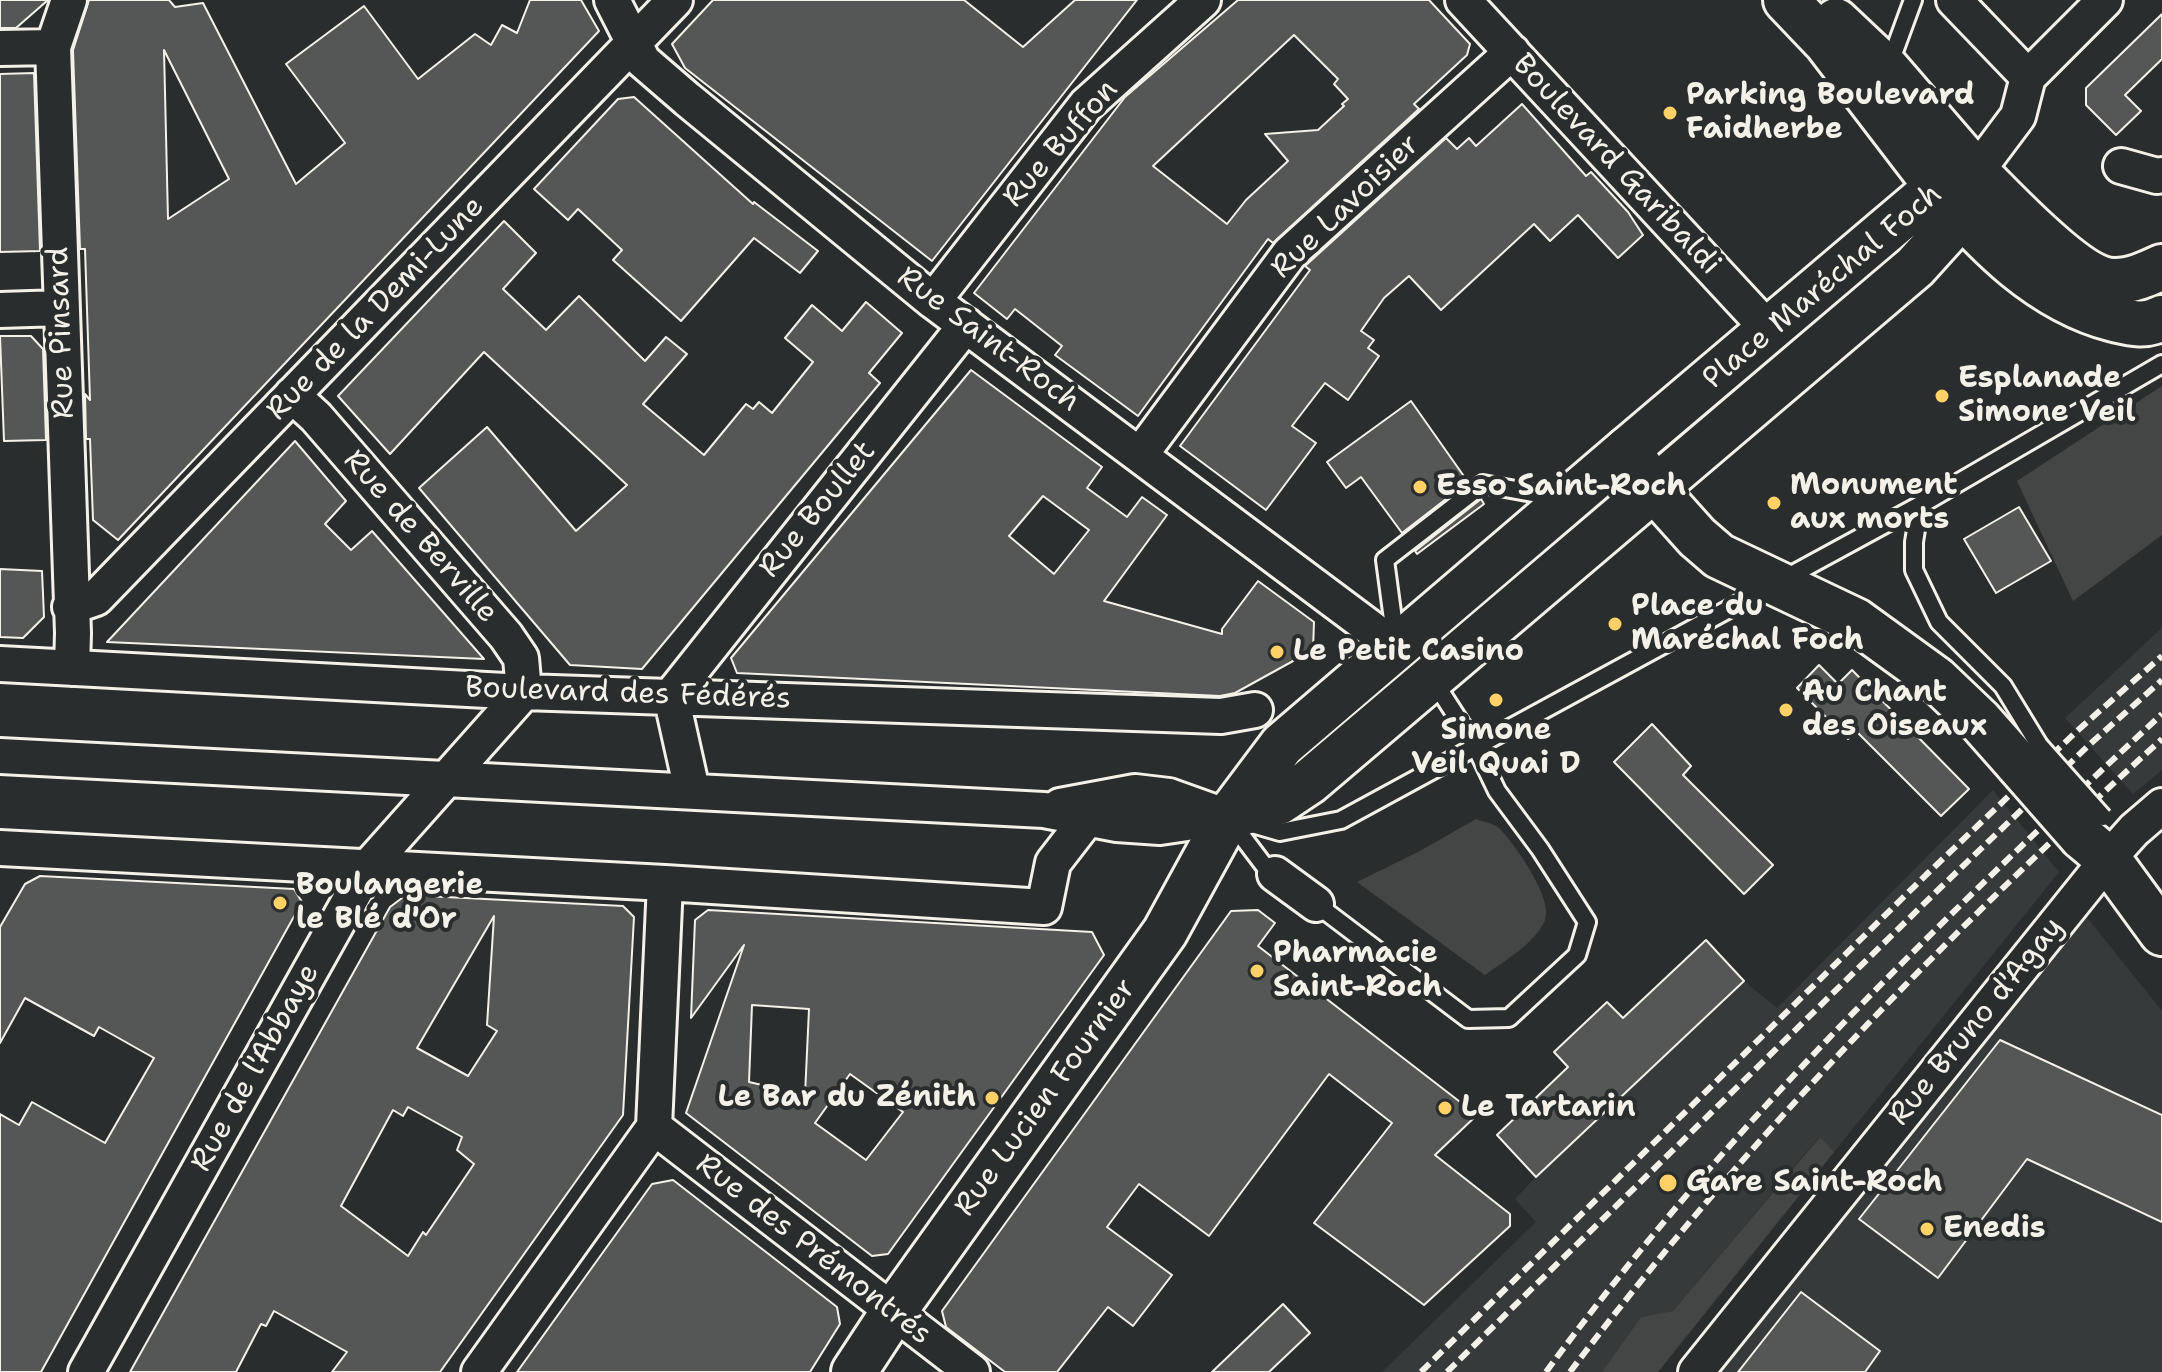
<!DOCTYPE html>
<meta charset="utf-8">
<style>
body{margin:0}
canvas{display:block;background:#2a2d2e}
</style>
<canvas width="2162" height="1372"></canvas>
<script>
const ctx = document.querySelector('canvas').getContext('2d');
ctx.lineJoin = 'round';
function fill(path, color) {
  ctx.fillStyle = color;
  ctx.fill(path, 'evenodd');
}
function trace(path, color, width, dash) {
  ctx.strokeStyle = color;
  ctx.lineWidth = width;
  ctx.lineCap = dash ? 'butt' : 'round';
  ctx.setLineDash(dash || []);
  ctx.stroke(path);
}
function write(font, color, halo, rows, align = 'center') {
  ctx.font = font + ' "Shantell Sans",sans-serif';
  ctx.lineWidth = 8;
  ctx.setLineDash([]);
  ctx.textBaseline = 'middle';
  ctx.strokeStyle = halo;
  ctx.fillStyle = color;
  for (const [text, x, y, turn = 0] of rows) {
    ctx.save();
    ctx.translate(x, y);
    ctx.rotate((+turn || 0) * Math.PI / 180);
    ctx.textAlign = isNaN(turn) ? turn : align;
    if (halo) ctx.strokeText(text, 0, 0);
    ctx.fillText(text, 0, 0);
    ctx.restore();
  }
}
fill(new Path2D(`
 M2162 628V770L2133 794 2065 718Z
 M1993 790 2059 872 1834 1152 1819 1137 1673 1311 1641 1317 1602 1372H1382L1536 1222 1515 1199 1536 1177 1497 1135 1568 1068 1554 1052 1607 1002 1623 1018 1706 940 1744 981 1777 1008Z
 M2085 915 2162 1011V1372H1721Z`), '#373a3a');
fill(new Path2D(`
 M2162 386V535L2073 601 2017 481Z
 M1476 819C1483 822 1493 823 1499 828 1514 843 1554 899 1545 920 1535 944 1505 960 1485 975L1357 882 1420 851Z
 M1820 1137 1834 1152 1658 1372H1602L1641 1317 1673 1311Z`), '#444645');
const building = new Path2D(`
 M0 0H48L16 28H0Z
 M89 0H169L175 7 203 3 296 184 345 143 286 64 364 6 418 79 475 34 491 45 502 25 517 33 530 0H581L599 31 118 540 93 520 90 439H86L85 394 90 400 85 249H80L73 50ZM164 50 229 179 168 219Z
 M713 0H964L1023 47 1075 0H1137L932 261 685 68 672 44Z
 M1238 0H1429L1470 44 1467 55 1414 104 1419 109 1273 243 1268 239 1138 416 1055 355 1062 346 1015 309 1007 319 974 293 1125 97ZM1294 35 1338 79 1334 84 1348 99 1342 104 1344 106 1318 130 1265 134 1288 161 1246 200 1227 224 1153 166Z
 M2162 14V59L2125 95 2141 111 2116 135 2086 105V88Z
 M34 73 40 251 0 252V74Z
 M634 97 753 204 754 202 818 251 800 273 754 238 681 321 613 260 622 250 578 209 568 220 534 189 618 99Z
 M1522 104 1586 176 1591 172 1628 212 1643 235 1618 258 1578 215 1550 241 1534 224 1441 310 1409 276 1384 298 1361 331 1374 340 1368 348 1379 356 1348 400 1325 383 1292 426 1316 443 1266 510 1180 446 1310 270 1305 266 1446 138 1457 149 1469 138 1476 146Z
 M504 221 536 253 503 289 546 330 579 296 645 361 666 337 687 354 643 404 704 455 746 404 753 409 759 402 772 413 813 362 785 338 812 305 842 331 866 302 902 333 869 373 880 383 642 669 570 665 419 488 487 427 576 531 627 485 484 352 390 454 338 396Z
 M0 336H31L43 349 46 440 4 441Z
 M971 370 1102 467 1087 488 1127 517 1142 497 1167 515 1104 601 1222 634V629L1258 581 1314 622 1313 650 1235 693 1220 696 737 673 731 658ZM1043 496 1089 530 1054 574 1009 536Z
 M1411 401 1468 482 1402 533 1361 477 1346 488 1327 462Z
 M295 441 346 501 325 524 351 550 372 531 484 659 107 642Z
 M1481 499 1484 504 1417 554 1415 551Z
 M2019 507 2051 561 1996 593 1964 539Z
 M0 569 42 571 44 617 23 638 0 637Z
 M1819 665 1838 684 1852 670 1969 789 1941 816 1856 731 1848 739 1797 688Z
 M1652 724 1691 766 1683 775 1773 865 1744 894 1614 762Z
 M40 876 294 889 302 902 41 1372H0V1114L19 1125 32 1102 105 1143 154 1058 99 1027 94 1036 25 998 0 1043V927L25 884Z
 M406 895 623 906 634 917 623 1115 440 1372H332L347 1352 274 1311 266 1326 261 1324 236 1372H130L390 907ZM494 916 487 1025 497 1031 468 1076 417 1048ZM408 1107 462 1137 457 1150 474 1164 426 1235 423 1232 408 1256 341 1206 393 1110 403 1116Z
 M708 910 1092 932 1104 955 888 1254 872 1256 686 1113 744 945 691 1018 695 920ZM752 1005 809 1009 805 1095 749 1082ZM850 1074 903 1112 866 1160 815 1123Z
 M1258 910 1275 923 1258 946 1477 1115 1435 1155 1510 1214V1226L1424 1305 1314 1223 1392 1123 1329 1074 1209 1236 1139 1184 1107 1227 1172 1275 1133 1326 1108 1307 1057 1372H1005L946 1327 942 1311 1231 911Z
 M1706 940 1744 981 1536 1177 1497 1135 1568 1067 1554 1052 1607 1002 1623 1018Z
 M2000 1040 2162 1115V1222L2027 1159 1938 1278 1859 1219Z
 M673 1180 837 1307 840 1324 810 1372H517L652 1184Z
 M1801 1292 1880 1351 1865 1372H1738Z
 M1283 1304 1310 1333 1269 1372H1212Z`);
fill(building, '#555756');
trace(building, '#f4f1e8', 2);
const service = new Path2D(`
 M1888 68 1913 0
 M1920 505 1914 542V570L1939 622 2003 686 2039 745
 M1396 642 1385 560 1483 484 1560 498
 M1229 819 1263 864 1275 874
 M1249 823 1280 832 1341 820 1920 505 2162 364
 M1316 904 1468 1019 1509 1018 1577 955 1587 922 1540 849 1497 791 1475 745 1433 680`);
const minor = new Path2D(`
 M69 0 53 47 73 633 72 668
 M612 0 643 61 687 99 933 301 1396 647
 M1463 0 1769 330
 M1954 0 2028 77
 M0 48 53 47
 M2121 166 2157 176 2162 175
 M1976 172 2018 116 2028 77 2105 0
 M933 301 1086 105 1203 0
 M0 310 61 308
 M1140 455 1290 253 1512 52
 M70 607 96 598 675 0
 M0 664 524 692 1221 716 1255 710
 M0 756 1044 810 1117 824 1160 827 1228 817
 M692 790 671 696 966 325
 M1060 806 1135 792 1169 796 1222 815
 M0 848 665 883 1044 907 1053 863 1087 819
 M1275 874 1316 904
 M654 1127 972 1372
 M86 1372 369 866 524 692 521 658 506 636 316 417 292 395
 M479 1372 654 1127 665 883
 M1696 1372 2108 859 2134 830 2162 806`);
const secondary = new Path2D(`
 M1976 172C2003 198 2078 282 2115 281 2132 281 2147 274 2162 267
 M1937 187C1986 243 2040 300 2114 319 2131 323 2145 327 2162 318
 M1228 817 1279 802 1309 782 1654 489
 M854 1372 894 1311 1165 932 1228 817 1282 745 1628 449`);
const primary = new Path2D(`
 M1786 0 1826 42 1937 187
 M1836 21 1888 70 1976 172
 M1976 172 1937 187 1628 449 1654 489 1697 537 1719 556 1856 621 1936 679 1980 721 2018 764
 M1654 489 1915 267 1962 215 1976 172
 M2082 837 2108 859 2162 933`);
trace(service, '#f4f1e8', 22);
trace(minor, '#f4f1e8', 40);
trace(secondary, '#f4f1e8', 50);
trace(primary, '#f4f1e8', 50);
trace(service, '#2a2d2e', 16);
trace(minor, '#2a2d2e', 34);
trace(secondary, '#2a2d2e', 44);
trace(primary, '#2a2d2e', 44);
trace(new Path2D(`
 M1421 1372 1927 874 2077 731 2162 656
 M1447 1372 1939 889 2088 746 2162 680
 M1546 1372C1724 1129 1942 918 2162 714
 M1570 1372C1744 1141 1948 933 2162 739`), '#f4f1e8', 6, [12, 6]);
const serviceBridge = new Path2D(`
 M2039 745 2103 817`);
const primaryBridge = new Path2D(`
 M2018 764 2082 837`);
trace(serviceBridge, '#f4f1e8', 22, []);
trace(primaryBridge, '#f4f1e8', 50, []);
trace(serviceBridge, '#2a2d2e', 16);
trace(primaryBridge, '#2a2d2e', 44);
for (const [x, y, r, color] of [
 [1670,113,8,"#ffd166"],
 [1942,396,8,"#ffd166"],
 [1420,487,8,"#ffd166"],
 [1774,503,8,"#ffd166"],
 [1615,624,8,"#ffd166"],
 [1277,652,8,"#ffd166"],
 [1496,700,8,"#ffd166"],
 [1786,710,8,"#ffd166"],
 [280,903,8,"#ffd166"],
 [1257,971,8,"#ffd166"],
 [992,1098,8,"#ffd166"],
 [1445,1108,8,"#ffd166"],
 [1668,1183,10,"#ffd166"],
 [1927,1229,8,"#ffd166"]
]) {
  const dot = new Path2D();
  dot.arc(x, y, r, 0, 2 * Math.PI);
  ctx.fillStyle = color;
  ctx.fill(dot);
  trace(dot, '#2a2d2e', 3);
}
write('bold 30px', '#f4f1e8', '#2a2d2e', [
 ["Parking Boulevard",1686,96],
 ["Faidherbe",1686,130],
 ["Esplanade",1958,379],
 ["Simone Veil",1958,413],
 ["Monument",1790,486],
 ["aux morts",1790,520],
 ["Esso Saint-Roch",1436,487],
 ["Place du",1631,607],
 ["Maréchal Foch",1631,641],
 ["Le Petit Casino",1293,652],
 ["Au Chant",1802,693],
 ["des Oiseaux",1802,727],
 ["Simone",1496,731,"center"],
 ["Veil Quai D",1496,765,"center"],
 ["Boulangerie",296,886],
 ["le Blé d'Or",296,920],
 ["Pharmacie",1273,954],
 ["Saint-Roch",1273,988],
 ["Le Bar du Zénith",976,1098,"right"],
 ["Le Tartarin",1461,1108],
 ["Gare Saint-Roch",1686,1183],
 ["Enedis",1943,1229]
], 'left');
write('30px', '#f4f1e8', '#2a2d2e', [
 ["Rue Buffon",1061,144,-49],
 ["Boulevard Garibaldi",1616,165,47],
 ["Rue Lavoisier",1346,207,-44],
 ["Place Maréchal Foch",1823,287,-40],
 ["Rue de la Demi-Lune",376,309,-46],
 ["Rue Pinsard",62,333,-92],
 ["Rue Saint-Roch",988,340,37],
 ["Rue Boullet",818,510,-51],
 ["Rue de Berville",420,537,49],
 ["Boulevard des Fédérés",628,694,2],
 ["Rue Bruno d'Agay",1977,1022,-51],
 ["Rue de l'Abbaye",256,1068,-61],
 ["Rue Lucien Fournier",1046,1098,-54],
 ["Rue des Prémontrés",813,1250,38]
]);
</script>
